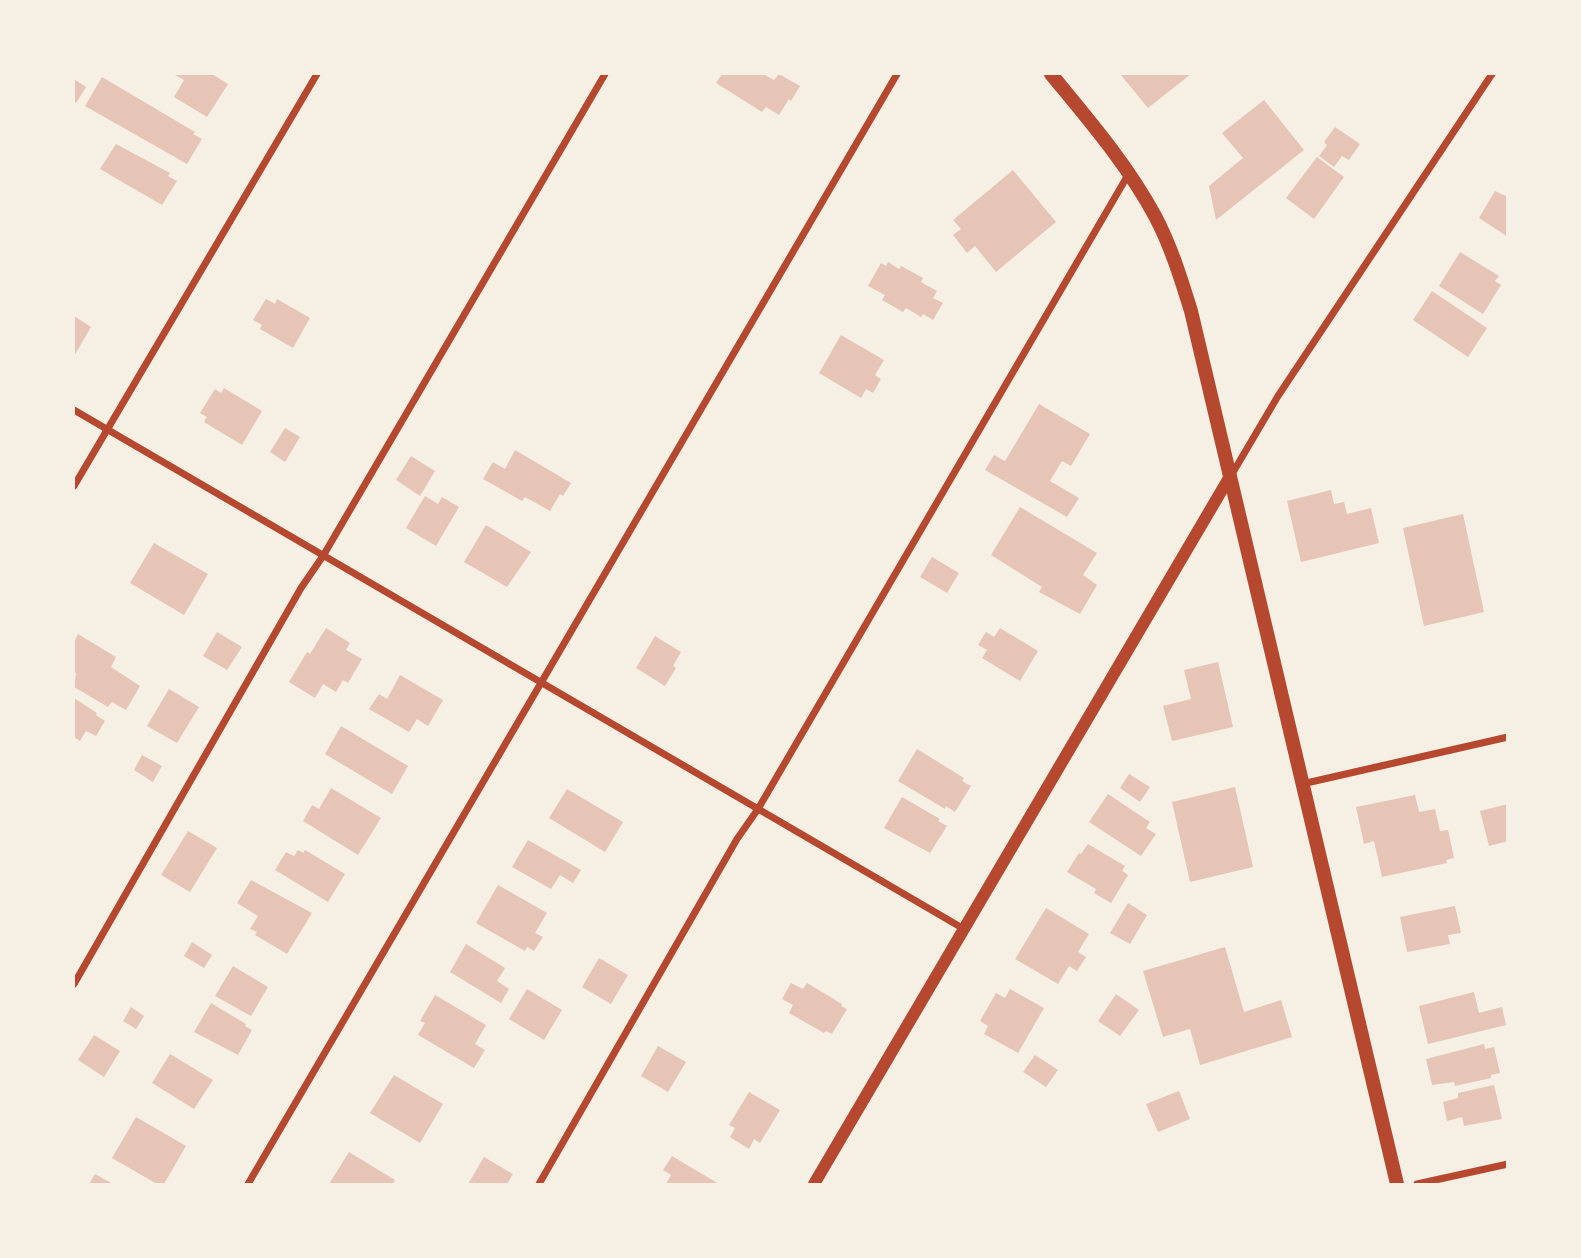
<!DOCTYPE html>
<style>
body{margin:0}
#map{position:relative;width:1581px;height:1258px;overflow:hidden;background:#f6efe4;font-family:"Varela Round",sans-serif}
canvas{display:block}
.frame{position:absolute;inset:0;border:75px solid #f6efe4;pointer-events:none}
</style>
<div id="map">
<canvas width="1581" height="1258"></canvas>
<div class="frame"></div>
</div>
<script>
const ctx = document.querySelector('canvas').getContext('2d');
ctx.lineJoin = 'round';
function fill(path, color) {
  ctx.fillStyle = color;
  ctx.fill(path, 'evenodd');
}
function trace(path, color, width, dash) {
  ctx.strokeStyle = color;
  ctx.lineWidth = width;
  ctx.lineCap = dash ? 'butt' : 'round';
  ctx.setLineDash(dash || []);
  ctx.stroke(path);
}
fill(new Path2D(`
 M173 74H212L228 84 207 117 174 97 184 80Z
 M722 74H763L774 80 779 74 800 86 791 101 789 99 779 115 766 107 762 112 716 83Z
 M1120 74H1191L1148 108Z
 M102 77 195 132 193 134 202 139 187 164 85 106Z
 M74 79 86 87 76 103 74 102Z
 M1264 100 1304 150 1216 220 1209 186 1243 158 1222 133Z
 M1335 127 1360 144 1349 160 1342 156 1334 167 1319 156 1327 145 1324 142Z
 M116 144 170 173 168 176 177 181 162 205 100 169Z
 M1317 157 1344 177 1314 219 1286 198Z
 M1013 170 1056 222 996 272 975 246 967 253 953 235 961 229 953 220Z
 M1495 191 1508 197V237L1479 218Z
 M1460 252 1499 276 1495 281 1501 285 1483 314 1439 286Z
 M888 262 899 269 901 266 923 278 921 282 937 291 933 298 943 303 933 320 923 314 921 317 906 308 903 312 882 300 885 295 868 286 881 263 886 266Z
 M1432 291 1487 328 1468 357 1413 320Z
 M266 299 275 304 277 299 310 318 293 348 260 329 262 325 253 320Z
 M74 316 91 327 74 356Z
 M841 335 884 360 875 375 881 379 873 393 866 389 861 398 819 373Z
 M224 388 262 411 242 445 204 422 207 417 200 413 215 389 221 393Z
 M1039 404 1090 434 1071 466 1062 461 1050 481 1079 498 1067 517 985 470 994 455 1005 461Z
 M285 428 300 437 285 462 270 452Z
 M515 450 571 483 563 496 560 494 550 511 525 497 522 501 483 479 493 462 505 469Z
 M411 456 435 471 420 496 396 480Z
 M1331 490 1334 504 1344 502 1347 514 1371 508 1379 543 1301 562 1287 501Z
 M425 496 438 504 442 497 459 507 436 546 406 528Z
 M1020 507 1097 553 1083 575 1097 585 1080 614 1039 592 1042 587 991 555Z
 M1463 514 1484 612 1424 626 1403 528Z
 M486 525 531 552 507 587 464 562Z
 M154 543 208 574 184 615 130 583Z
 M932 557 959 573 947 593 920 577Z
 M326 628 350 643 346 650 362 659 348 683 343 680 336 692 323 684 315 698 289 682 307 652 310 654Z
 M1000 628 1038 651 1020 681 982 658 987 650 978 645 986 632 994 637Z
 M217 632 242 647 227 670 203 656Z
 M78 634 116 657 111 667 140 686 126 710 112 702 108 707 74 687 76 673 74 672V642Z
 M655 636 681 652 673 666 676 668 665 686 636 668Z
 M1218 662 1233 727 1172 741 1163 706 1191 699 1184 670Z
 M400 675 443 700 428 726 417 719 409 732 369 709 379 694 387 699Z
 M169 689 199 707 177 743 147 726Z
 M74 698 97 713 96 715 105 721 96 736 86 731 80 741 74 737Z
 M341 726 408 766 392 794 325 754Z
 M917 749 964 778 962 781 971 786 955 812 946 806 945 809 898 781Z
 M142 755 162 766 153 782 134 770Z
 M1129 774 1150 787 1140 802 1120 788Z
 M1235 787 1253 867 1190 882 1172 802Z
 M331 788 381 818 358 855 303 821 312 805 319 809Z
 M567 789 623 822 605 852 549 818Z
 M1108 794 1150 822 1146 828 1156 834 1141 856 1089 822Z
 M1415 795 1419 812 1435 809 1440 831 1448 830 1454 858 1446 860 1447 863 1382 877 1374 841 1364 844 1356 807Z
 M902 797 940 819 938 821 947 826 930 853 884 828Z
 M1508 804V841L1489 846 1480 811Z
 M188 831 217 848 190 892 161 875Z
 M528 840 581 870 573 883 560 875 551 889 512 867Z
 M1088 844 1125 866 1122 871 1128 875 1111 903 1094 893 1096 889 1067 872 1079 853 1081 854Z
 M298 850 303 853 305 850 345 874 328 902 275 870 286 852 294 856Z
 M251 880 312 913 287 954 255 935 257 932 250 929 258 916 237 903Z
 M498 885 547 913 535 933 543 937 534 951 527 947 525 951 476 923Z
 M1128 903 1147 915 1130 944 1110 933Z
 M1455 906 1461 933 1448 935 1450 944 1407 952 1400 917Z
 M1046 908 1089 934 1078 952 1086 957 1077 971 1069 966 1058 984 1015 959Z
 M192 942 212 955 204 968 184 956Z
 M466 944 505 968 497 981 509 989 501 1003 450 972Z
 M1225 947 1244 1012 1281 1000 1292 1037 1200 1065 1190 1029 1163 1037 1143 971Z
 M599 958 628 975 611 1004 582 987Z
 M233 966 268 987 251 1016 215 996Z
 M791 983 803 989 807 983 842 1004 841 1006 847 1009 832 1034 826 1031 824 1033 789 1013 793 1005 782 999Z
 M527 989 562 1010 544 1040 509 1019Z
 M1010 989 1044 1008 1018 1053 984 1034 988 1026 980 1021 996 993 1005 998Z
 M1474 992 1479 1013 1502 1007 1506 1025 1428 1044 1419 1006Z
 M1116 994 1139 1010 1120 1036 1098 1021Z
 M435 995 486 1025 475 1044 485 1050 474 1068 418 1035 425 1023 420 1021Z
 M211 1003 246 1024 245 1026 252 1030 238 1055 194 1032Z
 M131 1007 144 1016 136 1029 123 1021Z
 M94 1035 120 1051 104 1077 78 1060Z
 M1484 1044 1485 1049 1494 1047 1500 1073 1491 1075V1078L1455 1086 1454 1082 1432 1085 1426 1059Z
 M658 1046 686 1062 668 1092 641 1076Z
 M170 1054 213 1080 194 1109 152 1083Z
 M1035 1055 1058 1070 1046 1087 1023 1072Z
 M394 1075 443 1104 420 1143 370 1113Z
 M1494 1085 1502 1119 1464 1126 1462 1117 1447 1121 1443 1102 1458 1098V1093Z
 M1179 1091 1190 1119 1158 1132 1146 1104Z
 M749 1092 780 1110 760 1143 754 1139 749 1149 730 1137 735 1128 729 1125Z
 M136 1117 186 1146 164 1184H157L112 1158Z
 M349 1152 395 1180 393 1184H329Z
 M672 1156 719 1184H666L671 1175 663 1170Z
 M484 1157 513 1174 507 1184H468Z
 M95 1174 113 1184H89Z`), '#e6c5b7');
trace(new Path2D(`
 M74 410 964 929
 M1232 474 1278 396 1492 74
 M74 486 317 74
 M1302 784 1508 737
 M74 984 301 588 323 556 605 74
 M248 1184 897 74
 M539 1184 737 839 758 809 1128 175
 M1417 1184 1508 1164`), '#b5482f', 7);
trace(new Path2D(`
 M814 1184 1229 478`), '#b5482f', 12);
trace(new Path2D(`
 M1051 74C1088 119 1127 164 1155 216 1171 246 1181 279 1191 311L1397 1184`), '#b5482f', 14);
</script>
